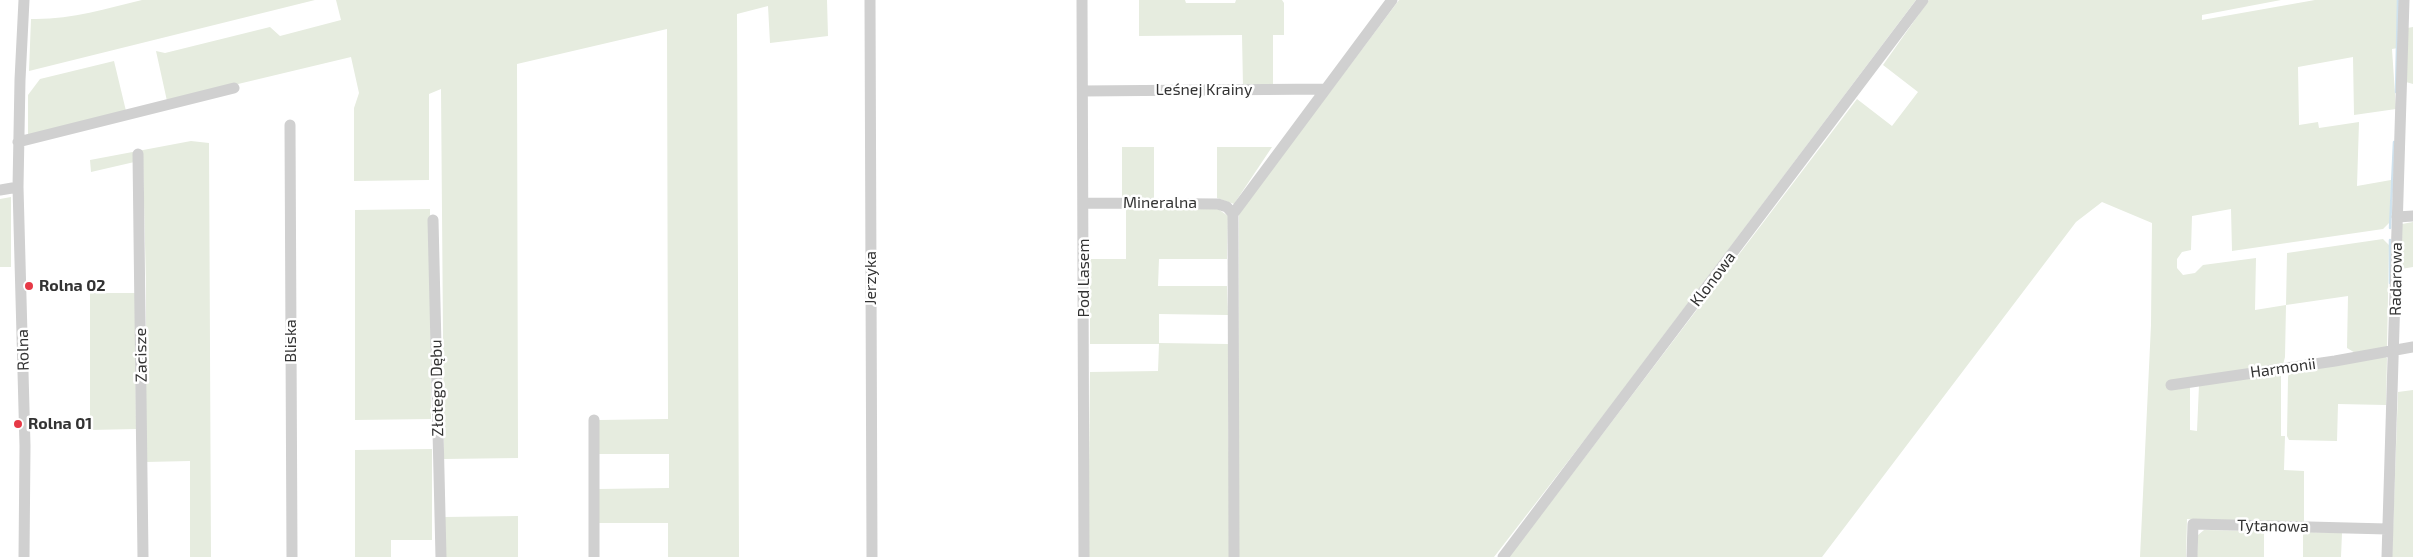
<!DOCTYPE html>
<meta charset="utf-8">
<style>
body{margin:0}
canvas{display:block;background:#fff}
</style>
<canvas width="2413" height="557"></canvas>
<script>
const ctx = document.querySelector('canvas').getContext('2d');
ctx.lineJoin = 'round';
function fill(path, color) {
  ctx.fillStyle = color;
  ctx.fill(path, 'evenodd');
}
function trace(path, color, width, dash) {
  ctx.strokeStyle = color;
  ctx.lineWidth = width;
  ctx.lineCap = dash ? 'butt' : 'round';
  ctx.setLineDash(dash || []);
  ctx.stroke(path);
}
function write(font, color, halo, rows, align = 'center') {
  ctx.font = font + ' "Exo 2",sans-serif';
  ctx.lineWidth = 5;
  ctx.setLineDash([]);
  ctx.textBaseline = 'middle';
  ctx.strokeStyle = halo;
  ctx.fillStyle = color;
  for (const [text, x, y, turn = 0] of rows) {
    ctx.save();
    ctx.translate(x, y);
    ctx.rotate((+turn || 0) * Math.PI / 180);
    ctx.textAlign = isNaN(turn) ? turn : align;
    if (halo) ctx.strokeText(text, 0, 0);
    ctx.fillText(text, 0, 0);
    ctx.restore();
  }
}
fill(new Path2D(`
 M142 0H315L29 71 31 19C70 20 105 9 142 0Z
 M336 0H827L828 36 770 43 768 6 737 14 739 557H668V523H599V489L669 488V454H599V420L668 419 667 29 517 64 518 458 444 459 441 89 429 94V180L354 181V108L359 93 351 57 167 101 156 51 165 53 270 27 280 36 341 20Z
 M1139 0H1185L1186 3H1235L1236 0H1282L1284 3V35H1273V85L1243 87 1242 35 1139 36Z
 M1399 0H1916L1600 420 1494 557H1088L1090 372 1158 371 1159 344H1090V259H1126V208L1218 209 1228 216 1227 259H1159L1158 286H1227L1228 315 1159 314V343L1228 344V435L1232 522 1239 434V213Z
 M1929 0H2281L2202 15V20L2315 0H2399L2398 48 2392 49 2396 109 2354 115 2353 57 2298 67 2299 125 2318 122 2319 128 2359 122 2357 186 2391 180 2390 222 2383 229 2232 251 2231 209 2192 216 2191 250 2182 252 2177 259V268L2183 275 2195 273 2203 265 2256 258 2255 310 2286 305 2287 253 2383 239 2389 245 2387 348 2357 354 2347 348 2348 296 2286 305 2285 357 2283 365 2186 385 2190 388V430L2197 431 2199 385 2277 373 2281 376V436H2285L2284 470 2304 471V522L2187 519 2186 557H2140L2151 325 2152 223 2102 202 2076 222 1822 557H1509L1857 99 1892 126 1918 92 1883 65Z
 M2413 27V84L2406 82 2407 28Z
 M114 61 126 111 28 135V95L40 79Z
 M191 141 209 143 211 557H190V461L146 462V284L143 160 91 172 90 160Z
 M1122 147H1154V198H1122Z
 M1217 147H1272L1234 204 1217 198Z
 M11 197V267H0V199Z
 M430 209 431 419 355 420V210Z
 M2413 222V267L2401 269 2402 224Z
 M90 293H135L136 429 90 430Z
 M2385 356 2387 358 2386 405 2338 404 2337 441 2289 440 2287 436 2288 377 2290 371Z
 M2413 390V557H2392L2398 392Z
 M432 449V540H391V557H355V450Z
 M518 516V557H445V517Z
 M2204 530 2264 531V557H2197L2198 535Z
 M2303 532 2342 533 2341 557H2303Z`), '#e6ecdf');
trace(new Path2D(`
 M2396 92 2398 0
 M2390 228 2394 142
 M2390 240V283`), '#cfe2ee', 2.5);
trace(new Path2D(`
 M870 0 872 557
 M1082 0 1084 557
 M1083 91 1326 89
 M290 125 292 557
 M18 142 234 88
 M138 154 143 557
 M0 190 18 187
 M1084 203 1218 204 1227 207 1233 214
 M2397 217 2413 216
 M433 220 441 557
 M2171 385 2335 361 2413 347
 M24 557 25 446 18 187 20 80 24 0
 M594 557V420
 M1234 557 1233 214 1392 0
 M1503 557 1923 0
 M2192 557 2193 524 2387 529
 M2387 557 2404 0`), '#d0d0d0', 11);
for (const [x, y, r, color] of [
 [29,286,5,"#e63946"],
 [18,424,5,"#e63946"]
]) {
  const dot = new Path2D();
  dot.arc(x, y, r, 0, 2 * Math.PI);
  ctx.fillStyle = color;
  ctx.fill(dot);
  trace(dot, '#fff', 2);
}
write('16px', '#333', '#fff', [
 ["Leśnej Krainy",1204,90],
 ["Mineralna",1160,203],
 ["Jerzyka",871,278,-90],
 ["Pod Lasem",1084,278,-90],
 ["Klonowa",1713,279,-53],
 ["Radarowa",2396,279,-89],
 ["Bliska",291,341,-90],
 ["Rolna",23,350,-91],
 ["Zacisze",141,355,-91],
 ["Harmonii",2283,368,-8],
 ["Złotego Dębu",437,388,-91],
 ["Tytanowa",2273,526,1]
]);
write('bold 16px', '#333', '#fff', [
 ["Rolna 02",39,286],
 ["Rolna 01",28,424]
], 'left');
</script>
